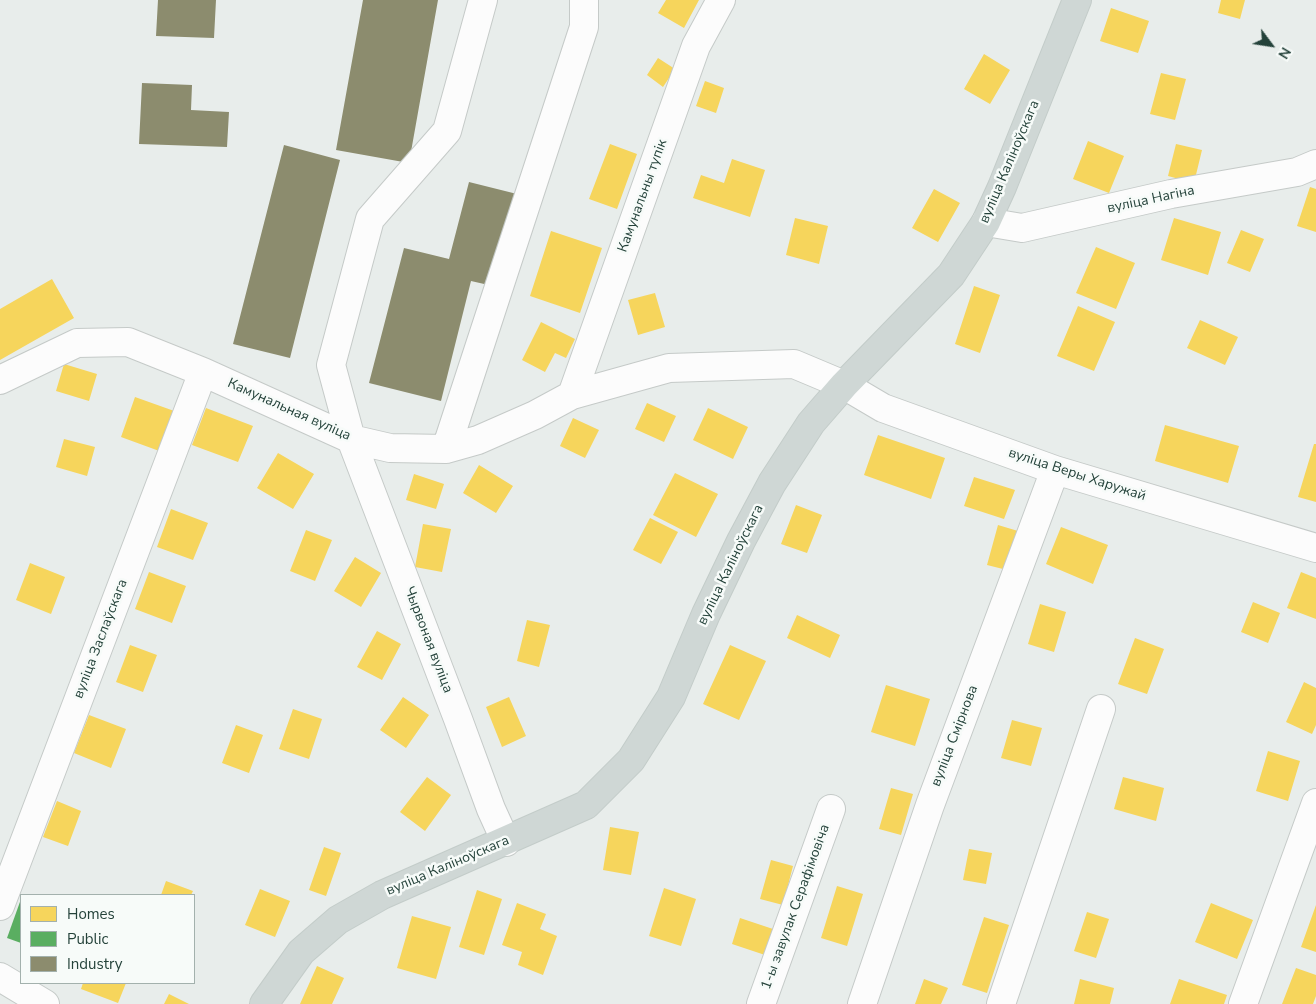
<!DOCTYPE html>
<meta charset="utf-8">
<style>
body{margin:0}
#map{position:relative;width:1316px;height:1004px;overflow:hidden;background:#e8edeb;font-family:"Nunito Sans",sans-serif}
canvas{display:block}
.legend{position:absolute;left:20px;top:894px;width:175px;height:90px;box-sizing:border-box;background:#f7fbf9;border:1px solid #a3b1ad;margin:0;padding:6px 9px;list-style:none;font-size:15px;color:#24423a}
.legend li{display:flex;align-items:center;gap:10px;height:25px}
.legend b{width:25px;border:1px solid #a3b1ad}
.north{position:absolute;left:1246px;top:20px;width:50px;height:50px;-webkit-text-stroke:4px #f7fbf9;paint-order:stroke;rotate:121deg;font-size:14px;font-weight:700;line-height:20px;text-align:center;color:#24423a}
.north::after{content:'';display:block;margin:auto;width:18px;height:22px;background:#24423a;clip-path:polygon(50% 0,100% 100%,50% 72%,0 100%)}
</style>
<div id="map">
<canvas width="1316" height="1004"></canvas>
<ul class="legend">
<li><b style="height:14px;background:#f6d55c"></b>Homes</li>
<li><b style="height:14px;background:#5aae61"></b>Public</li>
<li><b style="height:14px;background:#8c8c6e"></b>Industry</li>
</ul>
<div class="north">N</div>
</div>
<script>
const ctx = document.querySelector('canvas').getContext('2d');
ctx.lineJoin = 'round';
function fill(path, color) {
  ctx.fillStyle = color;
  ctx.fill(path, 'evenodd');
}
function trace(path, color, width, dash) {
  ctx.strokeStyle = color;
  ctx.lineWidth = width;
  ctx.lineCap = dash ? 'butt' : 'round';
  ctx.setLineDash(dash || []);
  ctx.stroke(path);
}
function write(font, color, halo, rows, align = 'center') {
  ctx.font = font + ' "Nunito Sans",sans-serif';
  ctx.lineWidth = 5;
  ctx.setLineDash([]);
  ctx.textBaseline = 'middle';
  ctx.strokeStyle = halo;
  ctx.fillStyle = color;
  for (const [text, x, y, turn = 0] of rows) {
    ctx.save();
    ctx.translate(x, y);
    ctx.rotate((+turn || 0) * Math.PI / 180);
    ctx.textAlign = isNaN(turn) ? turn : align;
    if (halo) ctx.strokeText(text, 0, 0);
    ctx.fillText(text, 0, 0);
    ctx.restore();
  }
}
fill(new Path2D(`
 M666 0H699L684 28 658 13Z
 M1221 0H1245L1240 19 1218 13Z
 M1111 8 1149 21 1138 53 1100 41Z
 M984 54 1010 70 990 104 964 89Z
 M658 58 675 69 663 87 647 75Z
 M1161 73 1186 79 1175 120 1150 114Z
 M705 81 724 88 716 113 696 106Z
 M1088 141 1124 156 1109 193 1073 179Z
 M610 144 637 154 617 209 589 199Z
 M1176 144 1202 150 1194 183 1168 176Z
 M732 159 765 170 750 217 693 198 701 175 724 183Z
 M1310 187 1316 189V232L1297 226Z
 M934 189 960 203 938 242 912 228Z
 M795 218 828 226 819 264 786 255Z
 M1174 218 1221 232 1208 275 1161 260Z
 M1241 230 1264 239 1250 272 1227 263Z
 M551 231 602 248 580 313 530 296Z
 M1096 247 1135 263 1116 309 1076 293Z
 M52 279 74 318 0 360V309Z
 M974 286 1000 295 980 353 955 344Z
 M655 293 665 327 638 335 628 300Z
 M1078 306 1115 322 1094 371 1057 356Z
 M1200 320 1238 337 1225 365 1187 348Z
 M541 322 575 339 566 358 555 353 545 372 522 360Z
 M64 364 97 374 89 401 56 391Z
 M135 397 177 412 162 452 121 437Z
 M647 403 676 416 664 442 635 429Z
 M206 408 253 426 238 462 192 445Z
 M708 408 748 427 733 459 693 440Z
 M573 418 599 430 585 458 560 446Z
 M1165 425 1239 446 1228 483 1155 461Z
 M878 435 945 458 931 499 864 475Z
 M64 439 95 447 87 476 56 467Z
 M1314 444H1316V502L1298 497Z
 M278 453 314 474 293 509 257 488Z
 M479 465 513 486 496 513 463 493Z
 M675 473 718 494 696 537 653 515Z
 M414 474 444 484 436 509 406 500Z
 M974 477 1015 490 1004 519 964 506Z
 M796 505 822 515 807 553 781 544Z
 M171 509 208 523 193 560 157 547Z
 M650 518 678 532 661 564 633 550Z
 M423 524 451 529 442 572 415 567Z
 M998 525 1018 531 1007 570 987 565Z
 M1061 527 1108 545 1093 584 1046 564Z
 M306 530 332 540 315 581 290 571Z
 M355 557 381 573 361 607 334 591Z
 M30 563 65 577 51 614 16 600Z
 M149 572 186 586 172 623 135 609Z
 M1301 572 1316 578V619L1287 608Z
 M1253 602 1280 613 1268 643 1241 632Z
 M1040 604 1066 612 1054 652 1028 644Z
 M797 615 840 635 830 658 787 638Z
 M527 620 550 625 539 667 517 661Z
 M377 631 401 644 382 680 357 667Z
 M1135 638 1164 649 1147 694 1118 684Z
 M130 645 157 655 143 692 116 682Z
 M730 645 766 661 739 720 703 704Z
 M1304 682 1316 688V725L1312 734 1286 722Z
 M886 685 930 699 915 746 871 732Z
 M403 697 429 715 406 748 380 730Z
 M509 697 526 736 502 747 486 707Z
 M293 709 322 719 309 759 279 749Z
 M89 715 126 729 111 768 74 753Z
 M1012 720 1042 728 1031 766 1001 758Z
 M236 725 263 735 249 773 222 763Z
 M1268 751 1300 761 1288 801 1256 791Z
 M427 777 451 795 425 831 400 812Z
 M1123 777 1164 788 1156 821 1114 809Z
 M891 788 913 794 901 835 879 829Z
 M57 801 81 811 68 846 43 837Z
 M610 827 639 832 631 875 603 870Z
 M324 847 341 853 326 896 309 890Z
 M969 849 992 853 986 884 963 880Z
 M771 860 793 866 783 905 760 899Z
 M166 881 193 891 191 895H161Z
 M837 886 863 894 847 946 821 938Z
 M664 888 696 899 681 946 649 936Z
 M260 889 290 901 275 937 245 925Z
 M477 890 502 899 484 955 459 947Z
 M517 903 546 914 540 929 557 936 543 975 518 965 522 952 502 945Z
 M1211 903 1253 920 1237 959 1195 942Z
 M1316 905V952L1301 947Z
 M1087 912 1109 919 1096 958 1074 951Z
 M412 916 451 927 436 979 397 968Z
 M984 917 1009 925 987 993 962 985Z
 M740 918 773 929 765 955 732 944Z
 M317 966 344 978 332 1004H300Z
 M1296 968 1316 975V996L1313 1004H1282Z
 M924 979 948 988 941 1004H915Z
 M1080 979 1114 988 1110 1004H1074Z
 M1179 979 1227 995 1224 1004H1170Z
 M83 983H126L118 1003 81 989Z
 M169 994 189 1004H164Z`), '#f6d55c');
fill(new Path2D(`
 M21 899V943L7 938Z`), '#5aae61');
fill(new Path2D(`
 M158 0H216L214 38 156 36Z
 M363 0H438L409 163 336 150Z
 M142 83 192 85 191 110 229 112 227 147 139 144Z
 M284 145 340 160 290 358 233 344Z
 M469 182 517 194 493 286 471 281 441 401 369 383 404 248 449 259Z`), '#8c8c6e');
const minor = new Path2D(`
 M483 0 447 131 370 219 331 365 351 439 458 719 491 809 506 842
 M986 222 1022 228 1171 194 1297 172 1316 164
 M0 380 77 343 128 342 203 372 351 439 390 448 446 449 478 440 535 415 572 395 669 368 794 364 844 385 883 408 1055 470 1316 548
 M572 395 696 46 721 0
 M446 449 584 27V0
 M0 906 203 372
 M0 977 45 1004
 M761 1004 831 809
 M862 1004 930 805 1055 470
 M1001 1004 1101 709
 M1243 1004 1316 803`);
const major = new Path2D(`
 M264 1004 301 952 338 920 382 895 586 805 631 760 671 697 706 614 741 541 772 483 811 423 844 385 951 275 986 222 1002 187 1077 0`);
trace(minor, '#c5cac8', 30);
trace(major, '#c3ccc9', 30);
trace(minor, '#fcfcfc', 28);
trace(major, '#cfd7d5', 28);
write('14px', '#24423a', '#f7fbf9', [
 ["вуліца Каліноўскага",1010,162,-67],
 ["Камунальны тупік",643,196,-70],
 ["вуліца Нагіна",1151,200,-12],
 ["Камунальная вуліца",289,410,24],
 ["вуліца Веры Харужай",1077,475,18],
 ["вуліца Каліноўскага",731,565,-64],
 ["вуліца Заслаўскага",101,639,-69],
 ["Чырвоная вуліца",428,640,69],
 ["вуліца Смірнова",955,736,-69],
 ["вуліца Каліноўскага",448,866,-23],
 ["1-ы завулак Серафімовіча",796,907,-70]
]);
</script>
